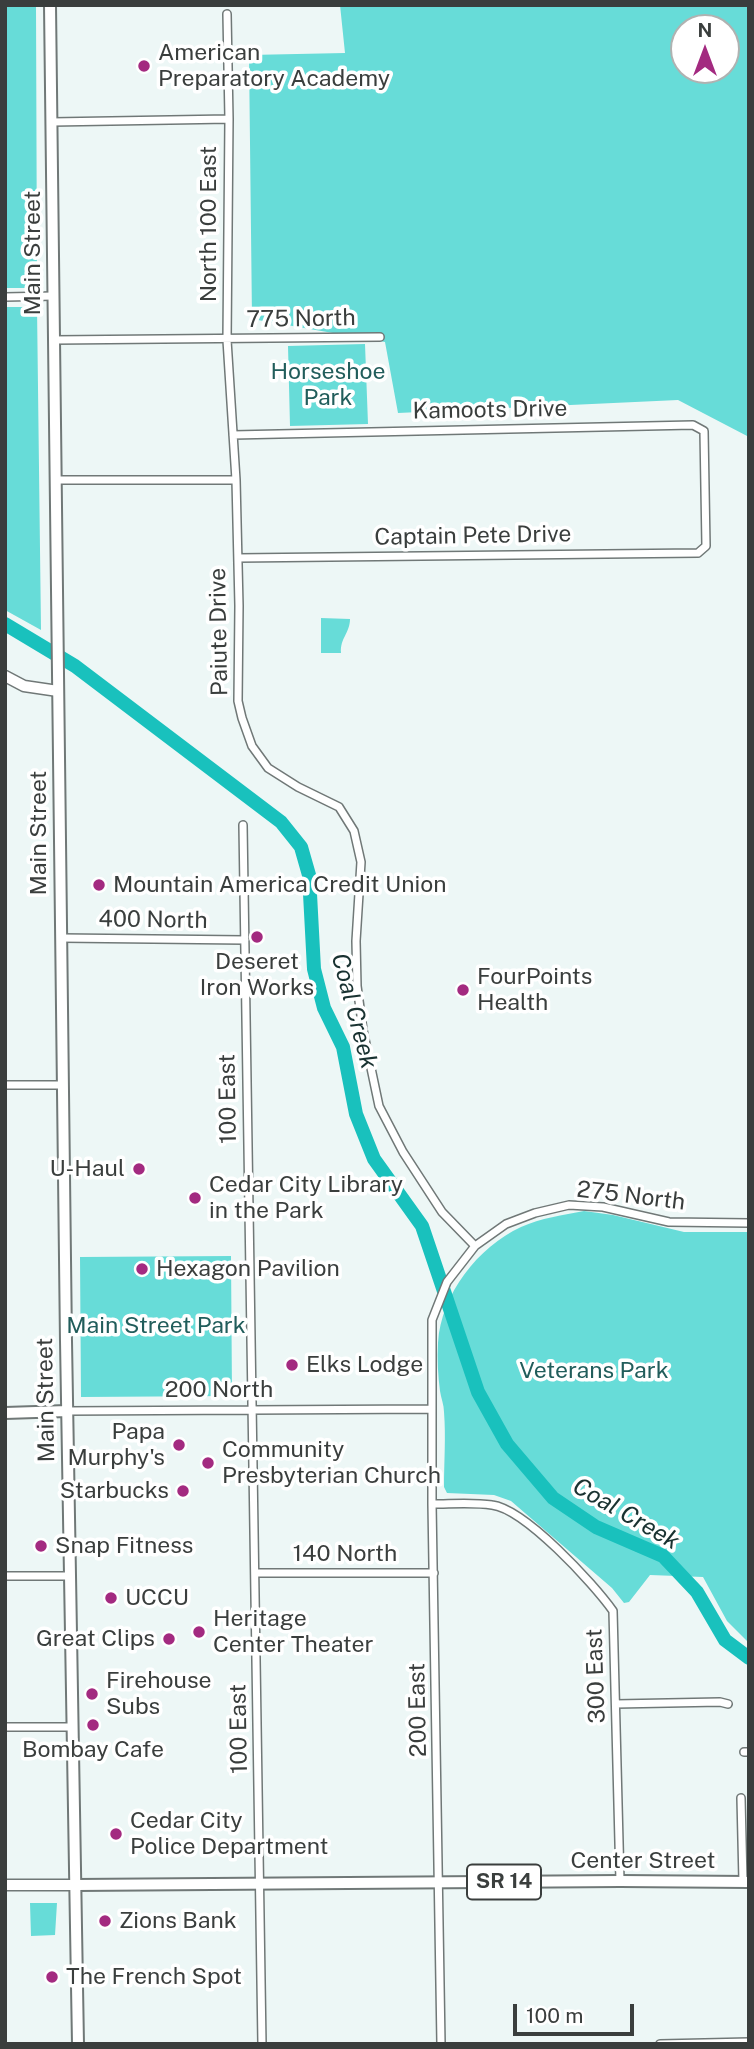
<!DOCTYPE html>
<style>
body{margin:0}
#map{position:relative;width:754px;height:2049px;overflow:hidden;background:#edf7f6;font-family:"Public Sans",sans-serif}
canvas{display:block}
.frame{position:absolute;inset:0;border:7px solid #3a3e3d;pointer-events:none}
.north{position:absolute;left:670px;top:14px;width:70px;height:70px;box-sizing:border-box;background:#fff;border:2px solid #b0b2b1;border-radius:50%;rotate:0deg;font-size:19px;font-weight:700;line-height:28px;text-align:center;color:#3a3e3d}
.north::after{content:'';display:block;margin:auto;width:24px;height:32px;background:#a32a80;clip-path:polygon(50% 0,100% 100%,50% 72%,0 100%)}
.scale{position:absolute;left:513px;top:2004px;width:121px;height:32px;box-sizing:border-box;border:4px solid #3a3e3d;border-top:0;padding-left:9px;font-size:21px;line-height:24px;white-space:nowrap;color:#3a3e3d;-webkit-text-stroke:5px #fff;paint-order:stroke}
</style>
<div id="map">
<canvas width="754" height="2049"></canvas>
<div class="frame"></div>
<div class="north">N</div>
<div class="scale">100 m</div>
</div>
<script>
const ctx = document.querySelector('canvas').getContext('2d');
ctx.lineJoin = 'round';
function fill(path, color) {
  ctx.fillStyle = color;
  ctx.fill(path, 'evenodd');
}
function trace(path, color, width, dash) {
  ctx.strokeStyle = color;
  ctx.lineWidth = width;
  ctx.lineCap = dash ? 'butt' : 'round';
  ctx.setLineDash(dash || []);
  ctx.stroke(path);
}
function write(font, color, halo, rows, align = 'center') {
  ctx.font = font + ' "Public Sans",sans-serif';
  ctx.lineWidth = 7;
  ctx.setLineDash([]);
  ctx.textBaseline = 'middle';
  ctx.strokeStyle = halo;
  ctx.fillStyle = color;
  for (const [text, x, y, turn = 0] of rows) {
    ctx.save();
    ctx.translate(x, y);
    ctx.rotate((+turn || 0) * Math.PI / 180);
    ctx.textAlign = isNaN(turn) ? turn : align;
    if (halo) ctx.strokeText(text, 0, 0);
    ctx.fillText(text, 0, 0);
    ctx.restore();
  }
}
fill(new Path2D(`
 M5 5H36L37 288H5Z
 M340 5H749V437L678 400 398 413 385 342 252 319 249 55 345 53ZM684 28H726V70H684Z
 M5 307H37L41 630 5 610Z
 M365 344 368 424 290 426 288 346Z
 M321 618 350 619C350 633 340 638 341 653H321Z
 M584 1211 613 1215 684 1232H749V1643L727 1621 703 1577 650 1575 629 1602 624 1603 612 1588 511 1501 494 1495 447 1493 444 1487C444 1462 446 1437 444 1412 444 1405 441 1398 440 1391 438 1376 437 1359 438 1343 441 1294 478 1247 521 1227 541 1218 563 1215 584 1211Z
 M231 1256 232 1396 81 1397 80 1257Z
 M30 1903H57L55 1935 31 1936Z`), '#67dcd8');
trace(new Path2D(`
 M5 624 75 666 281 822 301 847 309 875 314 969 324 1008 343 1047 356 1114 374 1159 422 1226 478 1392 507 1444 553 1498 596 1527 663 1556 697 1592 725 1640 749 1658`), '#19c1bd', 14);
const street = new Path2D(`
 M227 14 229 119 227 340 236 480 239 606 238 701 242 718 252 746 268 768 298 787 339 807 354 831 361 862 356 941 357 986 363 1030 379 1106 403 1152 442 1212 475 1246
 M52 122 229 119
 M5 297 54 296
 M54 340 380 337
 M233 435 693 425 704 431 706 546 698 553 238 558
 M56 480H236
 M243 825 262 2044
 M61 938 245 940
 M5 1085H62
 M67 1411 432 1409
 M432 1504C451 1504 473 1502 492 1505 525 1509 593 1583 613 1611L620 1881
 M255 1573H434
 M5 1576H70
 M616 1704 720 1702 728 1704
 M5 1727H73
 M744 1752H749
 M741 1798 743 1882
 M441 2044 432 1504V1320L447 1282 475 1246 506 1224 535 1213 569 1205 603 1207 669 1222 749 1223
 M660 2044 749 2042`);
const secondary = new Path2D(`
 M5 676 24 686 58 691
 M5 1885H76`);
const primary = new Path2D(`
 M50 5 66 1341 78 2044
 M5 1413 67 1411
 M76 1885 620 1881 749 1882`);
trace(street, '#707877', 10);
trace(secondary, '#707877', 13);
trace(primary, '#707877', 14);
trace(street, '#fff', 7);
trace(secondary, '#fff', 10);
trace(primary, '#fff', 10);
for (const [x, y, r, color] of [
 [144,66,7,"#a32a80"],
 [99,885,7,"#a32a80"],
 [257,937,7,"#a32a80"],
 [463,990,7,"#a32a80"],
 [139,1169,7,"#a32a80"],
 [195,1198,7,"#a32a80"],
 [142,1269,7,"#a32a80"],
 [292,1365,7,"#a32a80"],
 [179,1445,7,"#a32a80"],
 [208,1463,7,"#a32a80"],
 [183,1491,7,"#a32a80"],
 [41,1546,7,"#a32a80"],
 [111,1598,7,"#a32a80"],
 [199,1632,7,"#a32a80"],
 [169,1639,7,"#a32a80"],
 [92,1694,7,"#a32a80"],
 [93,1725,7,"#a32a80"],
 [116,1834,7,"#a32a80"],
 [105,1921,7,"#a32a80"],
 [52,1977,7,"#a32a80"]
]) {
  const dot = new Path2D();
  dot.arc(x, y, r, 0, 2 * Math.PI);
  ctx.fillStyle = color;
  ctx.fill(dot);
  trace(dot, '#fff', 2.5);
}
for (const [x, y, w] of [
 [504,1882,74]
]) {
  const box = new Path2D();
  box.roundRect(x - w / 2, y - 17.5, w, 35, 5);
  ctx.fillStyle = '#fff';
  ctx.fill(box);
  trace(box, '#3a3e3d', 2);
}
write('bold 21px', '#3a3e3d', null, [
 ["SR 14",504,1882]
]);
write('23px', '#3a3e3d', '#fff', [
 ["American",158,53],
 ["Preparatory Academy",158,79],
 ["Mountain America Credit Union",113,885],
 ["Deseret",257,962,"center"],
 ["Iron Works",257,988,"center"],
 ["FourPoints",477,977],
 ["Health",477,1003],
 ["U-Haul",125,1169,"right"],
 ["Cedar City Library",209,1185],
 ["in the Park",209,1211],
 ["Hexagon Pavilion",156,1269],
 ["Elks Lodge",306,1365],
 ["Papa",165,1432,"right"],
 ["Murphy's",165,1458,"right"],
 ["Community",222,1450],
 ["Presbyterian Church",222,1476],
 ["Starbucks",169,1491,"right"],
 ["Snap Fitness",55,1546],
 ["UCCU",125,1598],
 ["Heritage",213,1619],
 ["Center Theater",213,1645],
 ["Great Clips",155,1639,"right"],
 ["Firehouse",106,1681],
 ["Subs",106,1707],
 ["Bombay Cafe",93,1750,"center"],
 ["Cedar City",130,1821],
 ["Police Department",130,1847],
 ["Zions Bank",119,1921],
 ["The French Spot",66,1977]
], 'left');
write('23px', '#3a3e3d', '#fff', [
 ["North 100 East",209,224,-90],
 ["Main Street",33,253,-90],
 ["775 North",301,319,-1],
 ["Kamoots Drive",490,410,-1],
 ["Captain Pete Drive",473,536,-1],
 ["Paiute Drive",219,632,-91],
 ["Main Street",39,833,-90],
 ["400 North",153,920,1],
 ["100 East",228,1099,-91],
 ["275 North",631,1196,7],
 ["200 North",219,1390],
 ["Main Street",46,1400,-91],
 ["140 North",345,1554],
 ["300 East",596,1676,-92],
 ["200 East",418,1710,-91],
 ["100 East",239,1729,-91],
 ["Center Street",643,1861]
]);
write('23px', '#215d5b', '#fff', [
 ["Horseshoe",328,372],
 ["Park",328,398],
 ["Main Street Park",156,1326],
 ["Veterans Park",594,1371]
]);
write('italic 24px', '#193231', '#fff', [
 ["Coal Creek",354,1011,75],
 ["Coal Creek",626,1514,30]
]);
</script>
